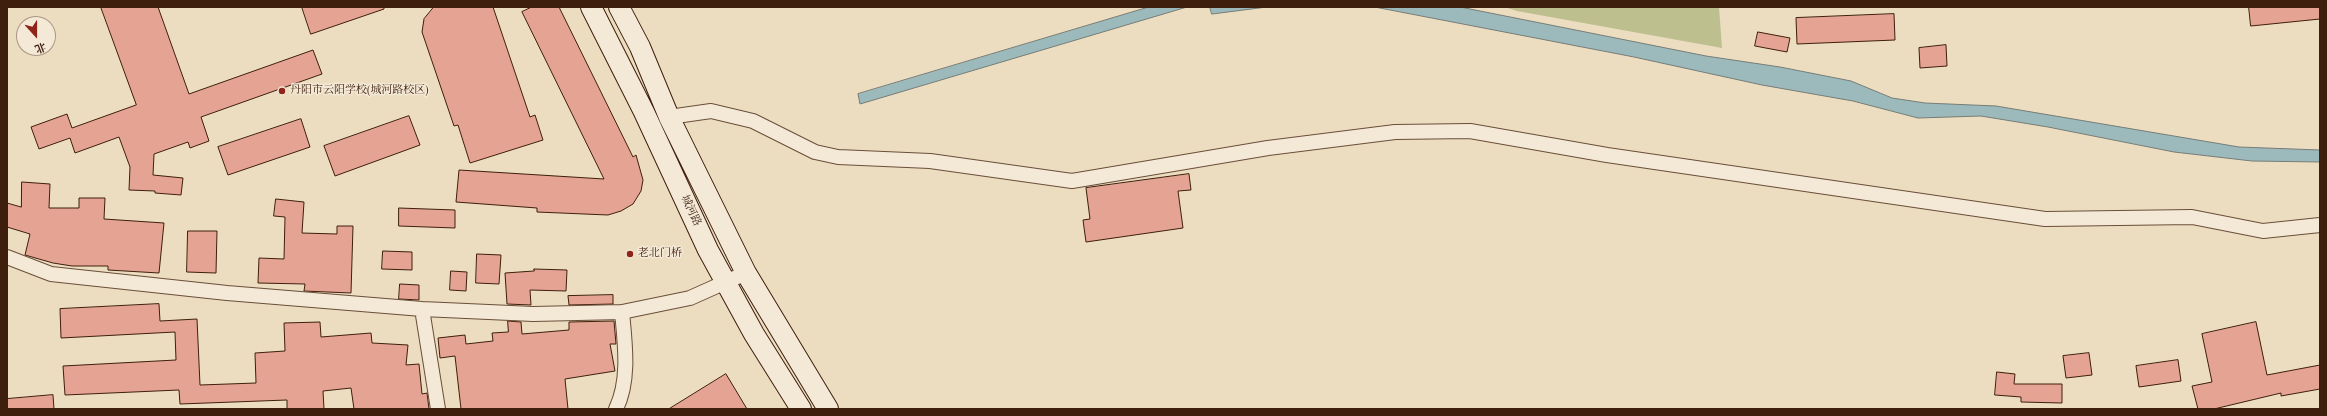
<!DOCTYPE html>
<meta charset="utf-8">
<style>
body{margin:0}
#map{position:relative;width:2327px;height:416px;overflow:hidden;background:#ecddc0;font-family:Vollkorn,"Noto Serif SC",serif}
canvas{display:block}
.frame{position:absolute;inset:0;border:8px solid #3e1e0c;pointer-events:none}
.north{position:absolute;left:16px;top:16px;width:40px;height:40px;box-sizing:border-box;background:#f3e9d6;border:1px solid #ab9885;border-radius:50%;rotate:159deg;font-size:11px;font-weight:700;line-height:16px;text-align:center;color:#3e1e0c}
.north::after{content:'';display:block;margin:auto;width:14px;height:18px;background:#8f2418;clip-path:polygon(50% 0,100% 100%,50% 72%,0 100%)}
</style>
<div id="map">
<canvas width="2327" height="416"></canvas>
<div class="frame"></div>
<div class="north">北</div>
</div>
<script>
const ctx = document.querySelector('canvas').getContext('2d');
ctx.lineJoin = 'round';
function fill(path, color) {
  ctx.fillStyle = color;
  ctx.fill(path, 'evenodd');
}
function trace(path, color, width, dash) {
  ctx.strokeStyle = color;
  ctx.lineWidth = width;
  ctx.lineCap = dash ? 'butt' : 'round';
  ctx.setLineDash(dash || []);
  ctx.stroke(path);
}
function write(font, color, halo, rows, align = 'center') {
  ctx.font = font + ' Vollkorn,"Noto Serif SC",serif';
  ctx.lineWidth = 3;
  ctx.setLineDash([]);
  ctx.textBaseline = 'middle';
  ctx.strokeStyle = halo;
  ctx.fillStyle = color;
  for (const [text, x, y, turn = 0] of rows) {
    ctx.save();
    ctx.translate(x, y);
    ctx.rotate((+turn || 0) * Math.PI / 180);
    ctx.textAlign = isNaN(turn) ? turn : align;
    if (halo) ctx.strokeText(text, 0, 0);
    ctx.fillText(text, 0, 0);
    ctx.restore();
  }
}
fill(new Path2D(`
 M1504 7H1719L1722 48 1517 11Z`), '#bdbf8f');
const water = new Path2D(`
 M1149 7H1187L860 104 858 94Z
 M1210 7H1267L1212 14Z
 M1375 7H1460L1706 56 1780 67 1851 81 1892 98 1925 103 1996 106 2239 147 2320 150V162L2252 161 2174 152 2048 127 1981 116 1918 118 1853 101 1762 85 1634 57Z`);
fill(water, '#9cbabc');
trace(water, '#767c76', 1);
const building = new Path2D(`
 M101 7H158L189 94 313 50 322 74 201 117 209 141 190 148 188 142 154 154 153 175 183 178 181 195 155 193V191L129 190 130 167 119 137 75 153 70 138 39 149 31 127 67 114 72 128 136 105Z
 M302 7H384V9L311 34Z
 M434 7H493L530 117 535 115 543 140 470 163 458 125 454 126 422 32 424 19Z
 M532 7H559L633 157 636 155 643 180 641 191 633 204 621 211 608 215 537 212V208L456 202 459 170 604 179 522 12Z
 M2249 7H2320V19L2251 26Z
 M1894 14 1895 40 1797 44 1796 18Z
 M1758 32 1790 38 1787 52 1755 46Z
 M1946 45 1947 66 1920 68 1919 48Z
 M409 116 420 145 335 176 324 146Z
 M301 119 310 147 228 175 218 147Z
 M1189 174 1191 190 1178 191 1183 228 1086 242 1083 220 1090 219 1086 188Z
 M22 182 50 184 49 208H79V198H105L104 219 164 223 159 273 108 270V266H72L53 263 25 255 30 234 7 227V203L21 207Z
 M276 199 304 202 302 233 337 234V226H353L351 293 304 291 305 284 258 283 259 258 284 259 285 217 274 216Z
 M399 208 455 210V228L399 226Z
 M188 231H217L216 273 187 272Z
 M383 251 412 252V270L382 269Z
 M477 254 501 255 499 284 476 283Z
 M534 269 567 270 566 291 530 290 531 305 507 304 505 273 534 271Z
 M451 271 467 272 466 291 450 290Z
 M400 284 419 285V300L399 299Z
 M613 295V304L569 305 568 296Z
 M159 304 160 321 197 319 200 385 256 383 255 353 285 351 284 323 320 322 321 337 371 333 372 343 408 345 406 365 419 364 422 394 427 393 429 409H354L351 388 323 391 324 409H287V400L180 404 179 390 65 395 63 366 176 360 175 332 61 338 60 309Z
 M508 321 521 322 522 334 569 330V322L614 321 616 344H610L615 371 565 379 568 409H461L455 356 440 358 438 338 465 335 466 344 493 341 492 333 508 332Z
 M2256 322 2267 375 2320 365V389L2281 396V393L2214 409H2198L2192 386 2212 382 2202 334Z
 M2089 353 2092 375 2066 378 2063 356Z
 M2178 360 2181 381 2139 387 2136 366Z
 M1997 372 2015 374 2014 384H2062V403L2021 402V397L1995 395Z
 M726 374 747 409H669Z
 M53 395 54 409H7V399Z`);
fill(building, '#e5a393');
trace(building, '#3e1e0c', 1);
const minor = new Path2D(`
 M669 117 711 111 753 121 815 152 838 157 930 161 1072 181 1268 148 1395 132 1470 131 1607 155 2045 219 2192 217 2263 231 2320 225
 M7 257 51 274 227 293 422 309 533 314 622 312 690 298 746 273
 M422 309 438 409
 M616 409C630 380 625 344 622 312`);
const secondary = new Path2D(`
 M591 7 644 112 708 250 754 334 801 409
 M619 7 640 47 669 117 746 273 828 409`);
trace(minor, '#6a4e39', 16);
trace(secondary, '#3e1e0c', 22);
trace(minor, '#f3e9d6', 14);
trace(secondary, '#f3e9d6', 20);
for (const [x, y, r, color] of [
 [282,91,4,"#8f2418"],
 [630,254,4,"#8f2418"]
]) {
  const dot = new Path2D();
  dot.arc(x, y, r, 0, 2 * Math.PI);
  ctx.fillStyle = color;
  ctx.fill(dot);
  trace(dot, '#f3e9d6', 1.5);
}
write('11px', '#3e1e0c', '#f3e9d6', [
 ["丹阳市云阳学校(城河路校区)",290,91],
 ["老北门桥",638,254]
], 'left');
write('11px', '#3e1e0c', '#f3e9d6', [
 ["城河路",690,211,65]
]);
</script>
